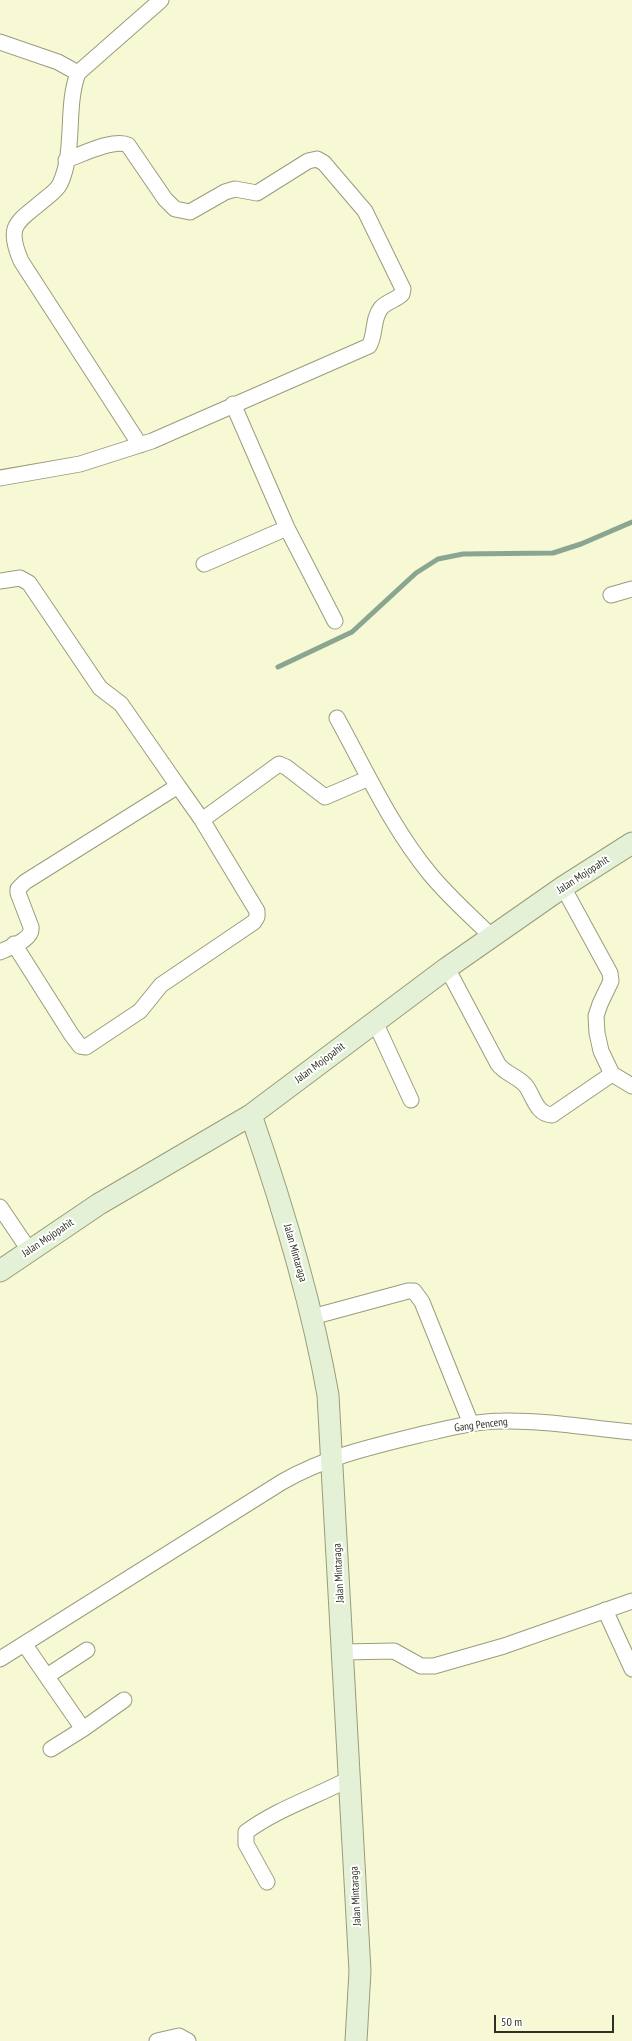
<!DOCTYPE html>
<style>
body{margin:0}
#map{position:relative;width:632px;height:2041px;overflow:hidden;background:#f7f9d5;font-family:"PT Sans Narrow",sans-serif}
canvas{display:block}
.scale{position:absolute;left:494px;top:2015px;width:120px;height:18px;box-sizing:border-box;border:2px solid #303123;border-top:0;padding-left:5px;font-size:12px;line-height:14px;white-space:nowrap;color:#303123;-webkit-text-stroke:3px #fff;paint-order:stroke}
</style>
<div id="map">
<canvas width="632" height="2041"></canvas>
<div class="scale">50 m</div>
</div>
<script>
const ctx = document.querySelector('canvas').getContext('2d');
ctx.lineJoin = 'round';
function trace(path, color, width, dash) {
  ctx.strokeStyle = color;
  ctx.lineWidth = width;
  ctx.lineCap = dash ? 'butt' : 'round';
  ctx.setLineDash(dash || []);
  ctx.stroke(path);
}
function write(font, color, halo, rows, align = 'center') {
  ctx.font = font + ' "PT Sans Narrow",sans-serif';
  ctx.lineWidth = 4;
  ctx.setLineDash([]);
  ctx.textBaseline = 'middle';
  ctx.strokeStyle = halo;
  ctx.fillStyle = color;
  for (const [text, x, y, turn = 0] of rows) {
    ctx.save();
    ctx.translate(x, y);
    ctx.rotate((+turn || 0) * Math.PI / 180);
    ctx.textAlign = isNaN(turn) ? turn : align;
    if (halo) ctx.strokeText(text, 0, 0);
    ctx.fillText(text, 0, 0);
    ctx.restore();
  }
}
trace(new Path2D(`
 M278 667 352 632 416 573 438 559 463 554 553 553 581 544 632 522`), '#8aa690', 5);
const street = new Path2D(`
 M0 42 58 62 78 73
 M233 404 287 528 335 621
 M140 445 21 261C5 224 18 222 45 199 50 195 57 190 60 184 76 149 65 108 78 73L161 0
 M0 478 80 464 152 441 369 346C376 335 372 319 381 308 386 302 396 300 402 294L403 289 365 211 324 163 317 159 308 161 257 193 235 189 225 192 190 212 175 209 165 199 128 145C114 138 81 155 66 160
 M204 564 287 528
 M0 581 20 578 29 583 100 688 121 704 178 786
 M611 595 632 589
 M337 718C366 771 392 828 430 874 449 897 472 917 492 937
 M563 887 610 973 611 981 600 1004 596 1016 597 1033 601 1051 612 1074 632 1086
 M14 944 71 1034 80 1046 86 1047 140 1011 161 985 254 922 257 917V911L202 820 279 764 286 767 325 797 369 778
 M0 952C10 947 33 940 31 927L18 893V889L25 882 178 786 202 820
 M447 968 498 1064C505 1074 518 1076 526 1086 534 1097 536 1114 552 1115L612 1074
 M375 1022 411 1100
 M0 1207 29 1250
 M312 1317 408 1291H414L422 1302 471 1424
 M605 1610 632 1669
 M25 1645 83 1729 51 1749
 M344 1652 394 1651 421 1666H434L504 1646 632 1601
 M0 1659 282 1482C326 1457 370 1447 419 1435 446 1429 475 1421 502 1421 545 1420 589 1428 632 1432
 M47 1676 87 1650
 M83 1729 124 1700
 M267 1882 246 1844V1832C277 1809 315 1797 349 1779
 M157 2041 179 2036 188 2041`);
const secondary = new Path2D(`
 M251 1115C283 1207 311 1299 328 1395L360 1971 356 2041
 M0 1271 99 1204 251 1115 447 968 563 887 632 843`);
trace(street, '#9a9c7a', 17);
trace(secondary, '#9a9c7a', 23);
trace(street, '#fff', 15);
trace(secondary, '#e4f1d7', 21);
write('11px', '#303123', '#fff', [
 ["Jalan Mojopahit",583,875,-33],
 ["Jalan Mojopahit",320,1063,-37],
 ["Jalan Mojopahit",48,1238,-34],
 ["Jalan Mintaraga",295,1253,74],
 ["Gang Penceng",481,1425,-7],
 ["Jalan Mintaraga",339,1573,-93],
 ["Jalan Mintaraga",356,1896,-93]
]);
</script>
